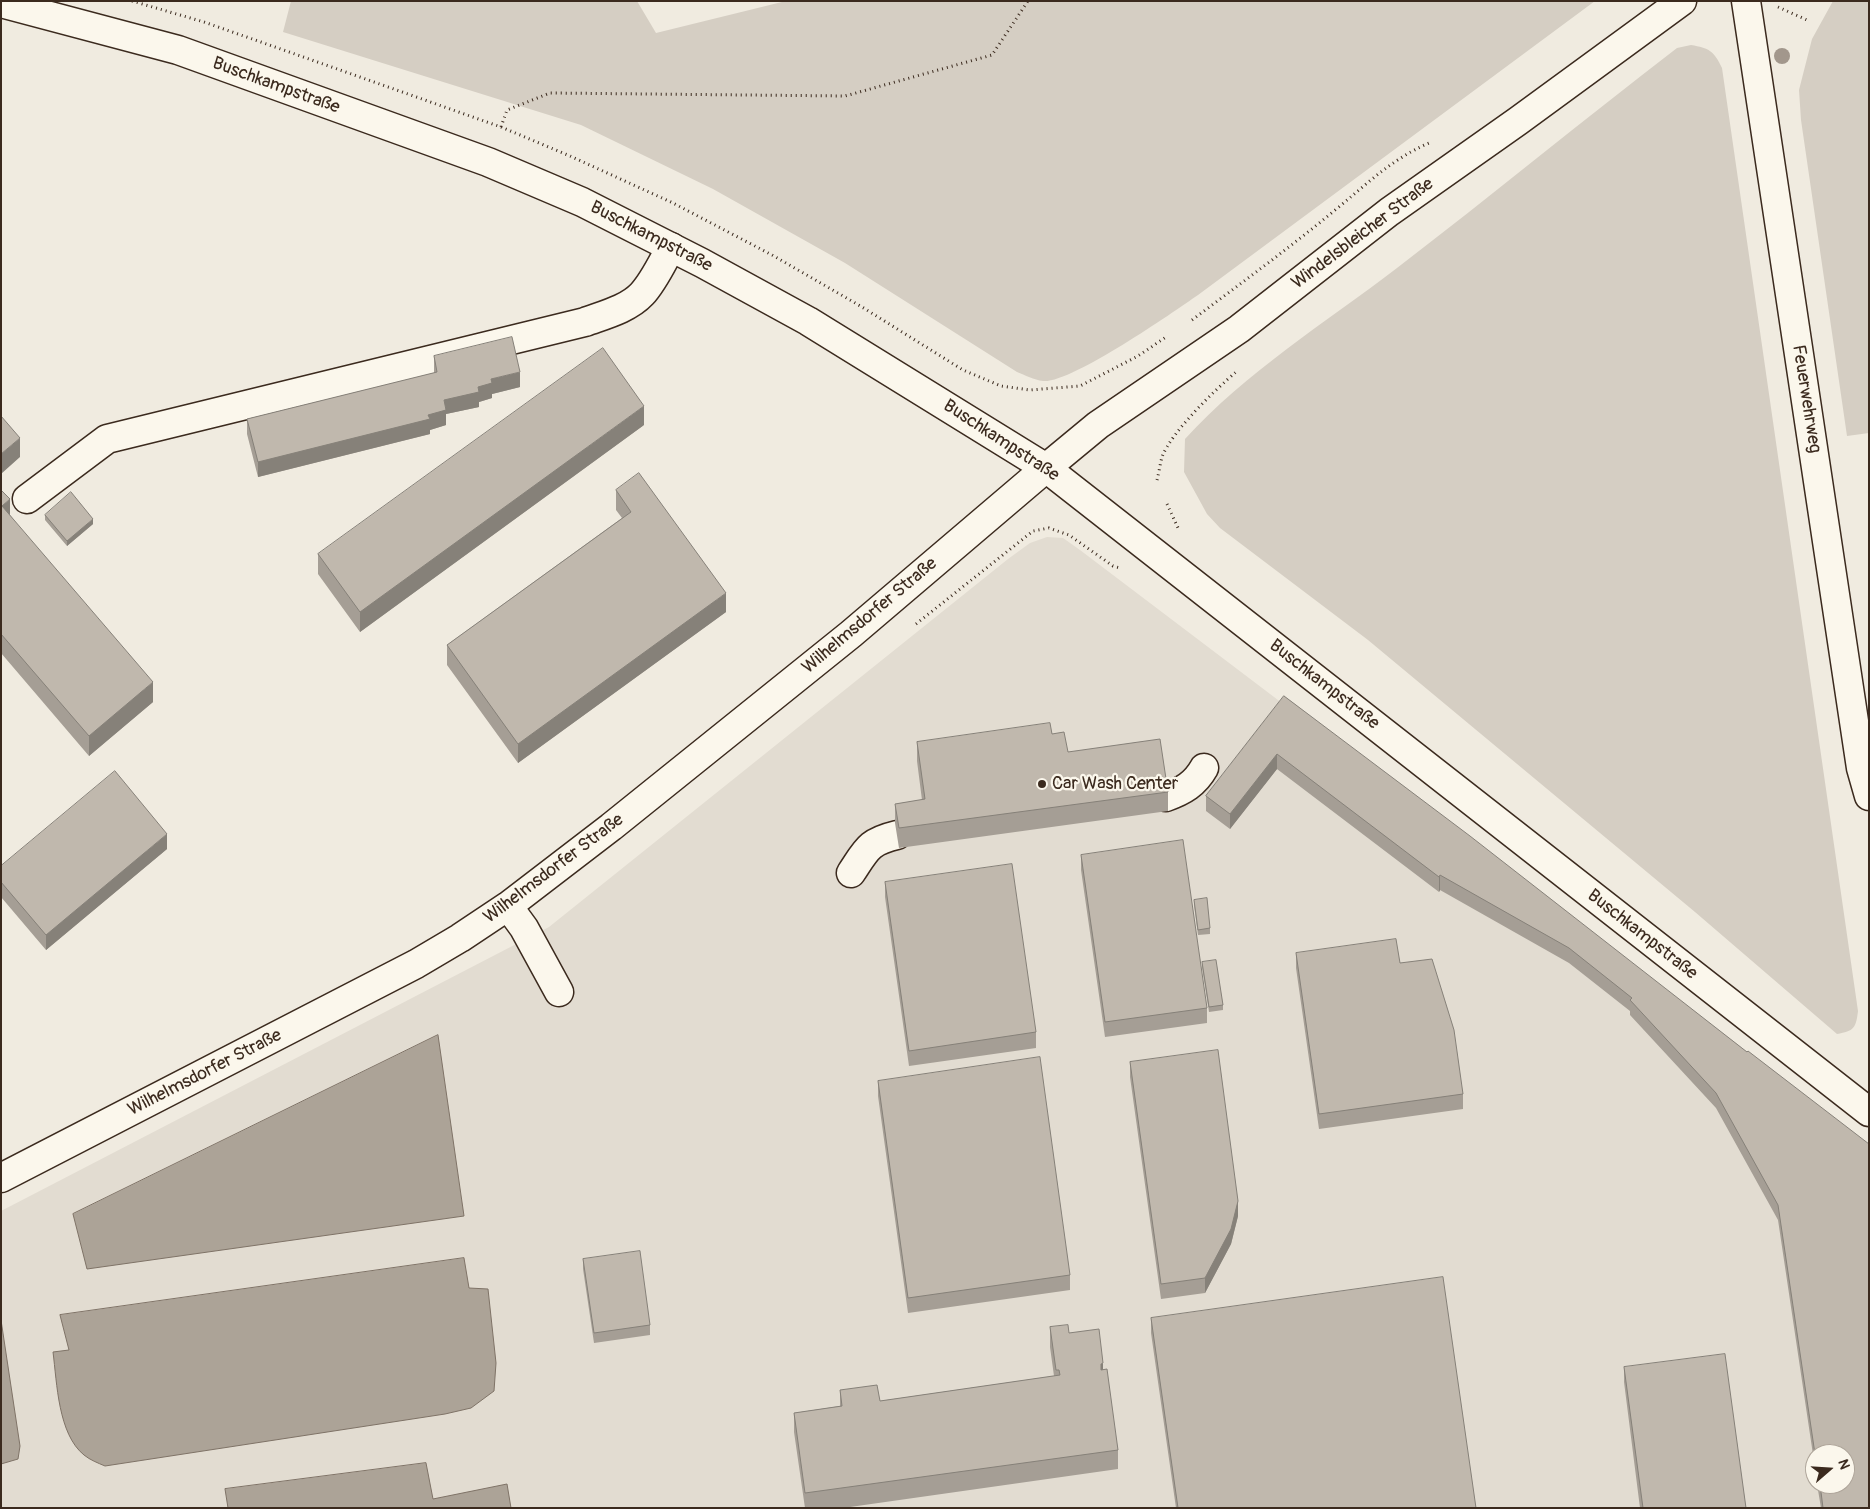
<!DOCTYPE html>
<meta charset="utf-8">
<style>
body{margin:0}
#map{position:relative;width:1870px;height:1509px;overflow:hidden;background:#f0ebe0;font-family:Pangolin,sans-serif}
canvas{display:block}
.frame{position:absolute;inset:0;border:2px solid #3b2a1e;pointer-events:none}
.north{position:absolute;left:1805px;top:1444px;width:50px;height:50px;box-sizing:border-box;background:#fbf7ec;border:1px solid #aea59a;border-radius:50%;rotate:71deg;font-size:14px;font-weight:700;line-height:20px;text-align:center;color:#3b2a1e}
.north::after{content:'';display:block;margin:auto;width:18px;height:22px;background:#3b2a1e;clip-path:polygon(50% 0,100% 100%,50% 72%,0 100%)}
</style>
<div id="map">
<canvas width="1870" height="1509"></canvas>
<div class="frame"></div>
<div class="north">N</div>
</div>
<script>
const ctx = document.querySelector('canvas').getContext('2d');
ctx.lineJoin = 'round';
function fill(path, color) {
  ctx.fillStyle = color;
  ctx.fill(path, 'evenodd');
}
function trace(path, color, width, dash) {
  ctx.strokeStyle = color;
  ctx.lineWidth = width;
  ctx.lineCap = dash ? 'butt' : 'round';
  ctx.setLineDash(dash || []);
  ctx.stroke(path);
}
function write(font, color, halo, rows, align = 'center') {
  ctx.font = font + ' Pangolin,sans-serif';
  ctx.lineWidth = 4.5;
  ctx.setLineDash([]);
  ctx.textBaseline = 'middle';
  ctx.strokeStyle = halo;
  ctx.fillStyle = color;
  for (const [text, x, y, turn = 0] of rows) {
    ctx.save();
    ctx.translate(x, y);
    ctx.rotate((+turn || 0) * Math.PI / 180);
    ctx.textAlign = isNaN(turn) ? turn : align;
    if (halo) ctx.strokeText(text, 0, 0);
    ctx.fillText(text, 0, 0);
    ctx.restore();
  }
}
fill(new Path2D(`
 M1047 537 1063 538 1080 550 1311 725 1869 1159V1508H1V1211L549 927 1008 559 1030 543ZM1815 1454H1845V1484H1815Z`), '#e2dcd1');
fill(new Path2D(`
 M291 1H637L656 33 786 1H1595L1198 295C1172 313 1070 384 1043 381 1034 380 1025 375 1017 372L845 263 713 189 581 125 283 32Z
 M1833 1H1869V433L1847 436 1801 120 1799 90 1812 39Z
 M1691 45C1709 48 1714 51 1722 68L1858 1011C1856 1028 1854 1031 1837 1034L1695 912 1368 640 1220 528 1207 514 1184 472 1185 439C1246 372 1325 323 1397 268 1491 196 1583 120 1677 48Z`), '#d5cec3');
const water = new Path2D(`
 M438 1035 464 1216 87 1269 73 1214Z
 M464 1258 469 1288 488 1289 496 1363 494 1391 471 1408 445 1414 105 1466C98 1463 90 1460 84 1455 58 1434 57 1383 53 1352L69 1350 60 1315Z
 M1 1320 20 1446 18 1459 1 1464Z
 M426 1463 433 1499 507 1484 511 1508H228L225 1489Z`);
fill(water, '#aca397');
trace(water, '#7f7367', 1);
const minor = new Path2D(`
 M1746 1 1861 768 1869 796
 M27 499 107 439 585 322C604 315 628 309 642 294 654 281 662 263 671 247
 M1166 797C1183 791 1195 784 1204 768
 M851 873C867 849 868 842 897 835
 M508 906 524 928 559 992
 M1 1178 416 964 460 938 508 906 611 827 851 634 1046 468`);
const major = new Path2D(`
 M1 3 178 50 488 162 582 202 702 263 808 321 1046 468 1869 1112
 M1046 468 1098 425 1239 329 1389 212 1518 121 1682 1`);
trace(minor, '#3b2a1e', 31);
trace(major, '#3b2a1e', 31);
trace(new Path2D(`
 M132 1 204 22 309 59 501 127 570 156 673 203 772 255 862 307 963 370 1001 386 1030 390 1080 386 1138 356 1166 337
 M1778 7 1807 20
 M501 127 507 110 550 93 845 96 992 55 1028 1
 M1192 320C1240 284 1288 249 1334 211 1366 185 1390 160 1429 143
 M1157 480C1159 473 1160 464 1162 457 1172 431 1215 390 1236 372
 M1167 504 1179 530
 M916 624 1033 531 1049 528 1069 535 1113 566 1120 568`), '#3b2a1e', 3, [1, 4]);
trace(minor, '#fbf7ec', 28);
trace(major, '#fbf7ec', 28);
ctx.fillStyle = '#a2978c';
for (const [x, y] of [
 [1782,56]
]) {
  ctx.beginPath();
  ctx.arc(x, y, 8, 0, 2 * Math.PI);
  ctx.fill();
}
fill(new Path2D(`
 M434 356 520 387 492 394V398L479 402V407L446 414V425L430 430V434L258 477 247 434V419L434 373Z
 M644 425 360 632 318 574V554Z
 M1 490 10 515 153 702 89 756 1 653Z
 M616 490 726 612 518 763 447 665V645L622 518 616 510Z
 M45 515 93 524 67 546 45 520Z
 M1284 696 1747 1052 1869 1508H1821L1817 1484H1845L1815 1454V1468L1778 1220 1716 1108 1630 1015V1011L1569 963 1440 890 1439 892 1277 769 1230 829 1206 811V796Z
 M1052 734 1068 752 1168 792V811L899 848 895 823V804L922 800 917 761V742Z
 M167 849 46 950 1 897V866Z
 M1081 855 1207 1008V1023L1105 1037 1081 870Z
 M885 882 1036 1032V1048L909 1066 885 897Z
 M1194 900 1210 928V934L1198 935 1194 905Z
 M1296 953 1400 963 1463 1094V1109L1319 1129 1296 968Z
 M1202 962 1223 1005V1010L1209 1012 1202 967Z
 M1130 1062 1238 1216 1231 1244 1205 1293 1161 1299 1130 1077Z
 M878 1081 1070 1275V1290L908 1313 878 1096Z
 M583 1259 650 1325V1335L594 1343 583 1269Z
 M1151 1318 1476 1508H1176L1151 1333Z
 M1050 1327 1069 1333 1103 1370 1118 1450V1469L843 1508H805L794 1432V1413L840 1406V1390L880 1401 1054 1376 1050 1347Z
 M1624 1367 1746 1508H1640L1624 1382Z`), '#a59e95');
fill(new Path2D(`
 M520 372V387L492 394V398L479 402V407L446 414V425L430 430V434L258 477V462L428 415 444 400 478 387 491 379Z
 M644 406V425L360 632V612Z
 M20 438V457L1 474V454Z
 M10 499V519L2 506Z
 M93 519V524L67 546V541Z
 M726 593V612L518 763V744Z
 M153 682V702L89 756V736Z
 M1277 754V769L1230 829V814Z
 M167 834V849L46 950V935Z
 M1440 875V890L1439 892V877Z
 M1238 1201V1216L1231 1244 1205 1293V1278Z
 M1103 1363V1383H1101V1364Z`), '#868179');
const building = new Path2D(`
 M512 337 520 372 491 379 492 383 478 387 479 392 444 400 446 410 428 415 430 419 258 462 247 419 437 372 434 356Z
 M603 348 644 406 360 612 318 554Z
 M1 416 20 438 1 454Z
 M639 473 726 593 518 744 447 645 631 512 616 490Z
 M1 490 10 499 2 506 153 682 89 736 1 634Z
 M71 492 93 519 67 541 45 515Z
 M1284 696 1470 836 1747 1052 1748 1051 1869 1144V1508H1823L1820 1484H1845V1454H1815L1778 1205 1716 1093 1630 1000 1632 998 1569 948 1440 875 1439 877 1277 754 1230 814 1206 796Z
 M1050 723 1052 734 1064 732 1068 752 1160 739 1168 792 899 828 895 804 925 799 917 742Z
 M115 771 167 834 46 935 1 882V866Z
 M1183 840 1207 1008 1105 1022 1081 855Z
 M1012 864 1036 1032 909 1051 885 882Z
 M1207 898 1210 928 1198 930 1194 900Z
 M1396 939 1400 963 1432 959 1454 1030 1463 1094 1319 1114 1296 953Z
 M1216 960 1223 1005 1209 1007 1202 962Z
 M1218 1050 1238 1201 1231 1229 1205 1278 1161 1284 1130 1062Z
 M1040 1057 1070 1275 908 1298 878 1081Z
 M640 1251 650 1325 594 1333 583 1259Z
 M1443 1277 1476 1508H1178L1151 1318Z
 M1068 1325 1069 1333 1099 1329 1103 1363 1101 1364V1370L1107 1369 1118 1450 805 1493 794 1413 842 1406 840 1390 877 1385 880 1401 1060 1375 1059 1370H1056L1050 1327Z
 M1725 1354 1746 1508H1643L1624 1367Z`);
fill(building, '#c0b8ad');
trace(building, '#868179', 1);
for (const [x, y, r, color] of [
 [1042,784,5,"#3b2a1e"]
]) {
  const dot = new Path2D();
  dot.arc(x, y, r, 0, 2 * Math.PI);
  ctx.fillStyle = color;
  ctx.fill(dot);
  trace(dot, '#fbf7ec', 2);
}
write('18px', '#3b2a1e', '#fbf7ec', [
 ["Buschkampstraße",276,86,20],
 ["Windelsbleicher Straße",1363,234,-37],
 ["Buschkampstraße",651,237,27],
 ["Feuerwehrweg",1806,399,81],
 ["Buschkampstraße",1001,441,33],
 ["Wilhelmsdorfer Straße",870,616,-40],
 ["Buschkampstraße",1324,685,38],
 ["Wilhelmsdorfer Straße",554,869,-37],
 ["Buschkampstraße",1642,935,38],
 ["Wilhelmsdorfer Straße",205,1073,-27]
]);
write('18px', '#3b2a1e', '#fbf7ec', [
 ["Car Wash Center",1052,784]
], 'left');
</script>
